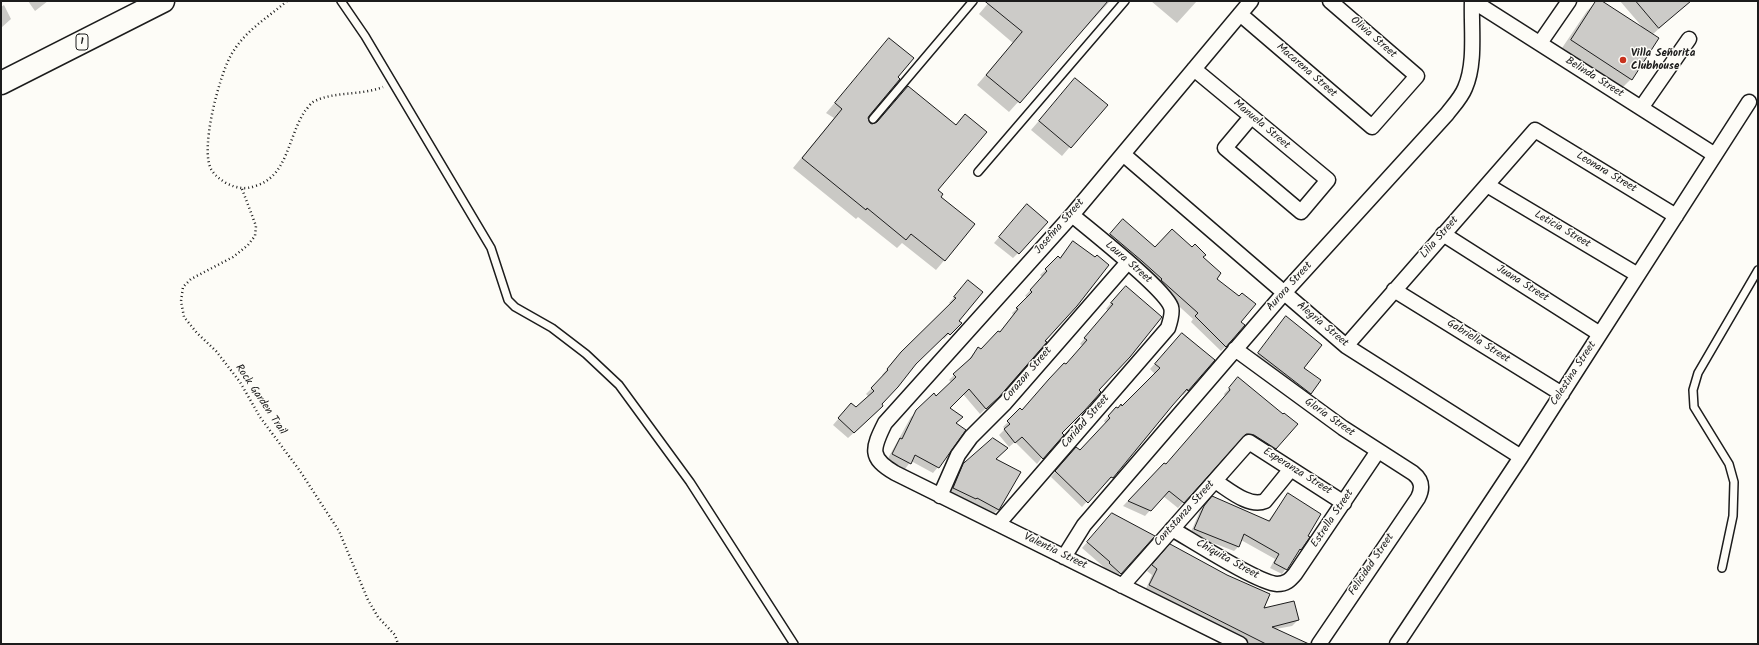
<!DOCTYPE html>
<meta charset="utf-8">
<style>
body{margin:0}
#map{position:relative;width:1759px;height:645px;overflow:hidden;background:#fdfcf7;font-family:Kalam,sans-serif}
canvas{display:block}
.frame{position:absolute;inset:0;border:2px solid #1c1c1c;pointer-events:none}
</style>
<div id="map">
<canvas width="1759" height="645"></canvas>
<div class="frame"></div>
</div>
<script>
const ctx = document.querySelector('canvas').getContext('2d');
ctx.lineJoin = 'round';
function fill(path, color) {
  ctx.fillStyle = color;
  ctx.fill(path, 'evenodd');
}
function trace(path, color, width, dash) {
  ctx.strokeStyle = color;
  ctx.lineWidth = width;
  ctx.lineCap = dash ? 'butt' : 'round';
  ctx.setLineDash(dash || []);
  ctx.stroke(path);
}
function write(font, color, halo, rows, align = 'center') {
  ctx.font = font + ' Kalam,sans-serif';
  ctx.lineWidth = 3;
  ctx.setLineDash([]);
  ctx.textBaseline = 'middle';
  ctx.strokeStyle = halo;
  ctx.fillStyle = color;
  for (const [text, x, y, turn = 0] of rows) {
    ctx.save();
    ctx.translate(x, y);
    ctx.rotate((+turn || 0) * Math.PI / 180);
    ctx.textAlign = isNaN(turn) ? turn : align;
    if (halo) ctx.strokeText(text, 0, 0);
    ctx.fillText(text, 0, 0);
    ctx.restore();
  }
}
fill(new Path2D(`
 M28 1H48L35 11Z
 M990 1H1110L1009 112 977 85 1013 43 979 14Z
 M1151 1H1197L1177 23Z
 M1597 1H1600L1644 29 1620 1H1689L1652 35 1631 79 1620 90 1560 51 1587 11Z
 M4 5 11 19 1 28V7Z
 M889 39 867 118 869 123 872 125 875 124 908 87 955 126 965 115 937 190 940 197 974 225 936 270 902 243 897 248 858 217 856 219 793 168 834 118 826 113Z
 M1067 88 1106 105 1062 156 1031 130Z
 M1022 211 1018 253 1013 258 994 243Z
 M1123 221 1155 249 1202 257 1215 279 1239 297 1240 322 1226 346 1221 351 1191 322 1193 319 1105 239Z
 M1073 242 1044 341 998 397 980 414 963 394 949 408 955 423 938 467 933 473 911 461 905 469 887 460 911 417 936 397 951 382 949 380 966 363 973 354 978 349 980 350 999 333 1013 315 1012 313 1028 298 1025 296 1042 277 1040 275 1058 258 1059 259Z
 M968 282 958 321 960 323 944 339 943 338 925 354 880 404 877 412 848 438 833 425 846 410 856 409 869 397 866 394 884 376 882 375 895 359 951 304 949 303Z
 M1120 292 1098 390 1060 434 1037 464 1015 442 1009 447 999 435 1005 429 1003 427 1020 410 1021 411 1083 346 1080 344 1108 310 1106 309Z
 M1286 318 1310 394 1306 398 1254 358Z
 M1177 339 1188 390 1183 395 1182 394 1112 477 1107 482 1105 481 1082 507 1051 477 1071 453 1079 451 1106 424 1104 421 1111 413 1122 407 1155 374 1150 369Z
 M1233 384 1296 424 1270 454 1247 440 1240 439 1178 508 1163 496 1145 516 1123 506 1164 464 1166 465 1225 396 1224 394Z
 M995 459 1019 473 998 510 992 515 949 494 958 470 964 464Z
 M1288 495 1300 549 1282 574 1270 568 1275 559 1241 540 1239 546 1234 551 1190 534 1200 511 1210 501 1268 521Z
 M1107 520 1153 536 1115 579 1104 569 1105 568 1082 548Z
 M1165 551 1262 610 1298 620 1292 626 1276 629 1298 644H1250L1145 591 1152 575 1147 571Z`), '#0003');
const building = new Path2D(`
 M985 1H1108L1020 103 986 75 1022 32Z
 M1596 1H1602L1659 38 1632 80 1571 40Z
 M1636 1H1691L1659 28Z
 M889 38 914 58 898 77 900 79 869 116 868 118 870 123 872 124 877 122 908 86 956 125 965 114 987 132 938 190 943 194 941 197 975 224 945 261 911 234 906 240 867 208 866 210 802 158 842 109 835 103Z
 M1075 78 1108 105 1071 148 1039 121Z
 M1027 204 1048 222 1019 254 999 237Z
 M1123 219 1155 247 1172 229 1192 247 1195 244 1206 255 1203 257 1221 273 1217 279 1239 296 1242 293 1256 304 1241 322 1245 325 1226 347 1195 316 1198 313 1161 280 1162 279 1142 261 1110 234Z
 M1073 241 1095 257 1097 255 1109 265 1077 306 1045 341 1047 342 999 397 986 409 969 389 950 408 963 417 956 423 966 430 939 468 915 455 911 464 892 454 900 438 902 439 916 410 934 393 936 396 956 377 953 374 971 358 978 347 981 349 998 331 1000 332 1018 309 1016 308 1032 292 1030 290 1047 271 1045 269 1058 256 1060 258Z
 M968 280 983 292 959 321 962 323 950 335 948 333 916 364 898 387 882 404 883 406 854 433 838 418 851 403 856 407 874 391 871 388 888 370 887 369 901 352 956 298 954 297Z
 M1126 286 1162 317 1130 357 1099 390 1101 392 1085 410 1062 433 1064 435 1043 459 1022 437 1015 443 1004 429 1010 424 1007 421 1020 408 1022 410 1049 379 1064 363 1066 364 1087 340 1084 338 1113 304 1111 303Z
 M1286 316 1322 345 1304 368 1321 380 1311 394 1258 353Z
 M1182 333 1215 360 1188 391 1187 389 1172 406 1113 478 1111 477 1088 503 1055 471 1076 447 1080 450 1110 418 1108 416 1116 407 1118 408 1121 404 1122 406 1160 368 1155 364Z
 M1238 377 1283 414 1284 413 1298 424 1276 449 1254 435 1246 434 1184 503 1169 491 1151 511 1128 501 1164 463 1166 464 1230 390 1229 388Z
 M993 438 1008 448 996 459 1021 472 999 510 977 498 976 499 953 488 963 464Z
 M1288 493 1321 514 1308 536 1310 537 1301 550 1300 549 1287 570 1274 563 1279 554 1244 534 1239 547 1194 529 1204 506 1212 496 1269 521Z
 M1112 513 1155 536 1121 574 1109 563 1110 562 1087 542Z
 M1170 544 1227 575 1270 594 1264 608 1294 601 1299 620 1272 627 1309 644H1266L1149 585 1157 569 1152 565Z`);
fill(building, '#cccbc8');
trace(building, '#1c1c1c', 1);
const service = new Path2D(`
 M341 1 365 36 491 248 508 300 515 307 552 328 586 354 619 385 690 482 794 644
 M873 119 973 1
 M978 172 1125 1
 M1722 568 1733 516 1734 482 1729 464 1694 407 1693 390 1698 373 1758 270`);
const minor = new Path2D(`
 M1473 1 1715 155
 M1240 14 1372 127 1417 76 1330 1
 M1540 43 1569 1
 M1194 69 1328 180 1301 212 1225 148 1251 117
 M1641 108 1689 39
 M1123 154 1346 346 1521 457
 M1487 185 1638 275
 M1443 234 1600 334
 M1394 290 1562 394
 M1346 346 1535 130 1676 216
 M1235 349 1343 428 1413 473C1422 480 1423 488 1418 498L1319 644
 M1215 481C1228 489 1249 508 1265 501L1291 469
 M940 496 958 455 971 437 1005 403 1128 262
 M998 524 1168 328C1170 322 1173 313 1171 307 1164 288 1091 231 1072 215
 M1172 529C1193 541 1258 583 1277 584 1286 584 1290 580 1295 574L1378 451
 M1064 557 1084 525 1284 293 1447 114C1453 106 1461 98 1465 88 1476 63 1471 29 1472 1
 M1122 586 1249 442 1344 503
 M1240 644 895 473C869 458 872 449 885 423L1072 215 1251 1
 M1397 644 1521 457 1749 102`);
const trunk = new Path2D(`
 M1 83 163 1`);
trace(service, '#1c1c1c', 10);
trace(minor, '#1c1c1c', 17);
trace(trunk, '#1c1c1c', 25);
trace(new Path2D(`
 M287 1C266 19 243 32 230 57 219 78 200 148 211 169 215 176 220 179 226 183 236 188 245 190 255 186 288 177 288 136 305 111 307 109 310 104 313 102 333 91 360 96 383 87
 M242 189 256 226 255 236 248 245 233 257 191 279 183 287 181 301 184 317 197 333 216 351 240 382 260 417 300 471 339 531 368 600 378 617 395 635 398 644`), '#1c1c1c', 2.5, [1, 3]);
trace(service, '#fdfcf7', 7);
trace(minor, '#fdfcf7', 14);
trace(trunk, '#fdfcf7', 22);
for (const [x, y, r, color] of [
 [1623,60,4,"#c8321e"]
]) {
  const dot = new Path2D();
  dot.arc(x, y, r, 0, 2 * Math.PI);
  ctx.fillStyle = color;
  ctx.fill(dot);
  trace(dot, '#fdfcf7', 1.5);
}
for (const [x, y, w] of [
 [82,42,12]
]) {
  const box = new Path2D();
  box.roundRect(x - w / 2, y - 8, w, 16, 3);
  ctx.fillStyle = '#fdfcf7';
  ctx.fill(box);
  trace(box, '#1c1c1c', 1);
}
write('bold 10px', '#1c1c1c', null, [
 ["1",82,42]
]);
write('11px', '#1c1c1c', '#fdfcf7', [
 ["Olivia Street",1373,38,41],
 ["Macarena Street",1306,71,41],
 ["Belinda Street",1594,78,32],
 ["Manuela Street",1261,125,40],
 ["Leonara Street",1606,173,31],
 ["Josefina Street",1060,227,-49],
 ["Leticia Street",1562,230,30],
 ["Lilia Street",1440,238,-49],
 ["Laura Street",1128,263,41],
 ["Juana Street",1522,284,32],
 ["Aurora Street",1290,287,-48],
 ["Alegria Street",1322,325,40],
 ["Gabriella Street",1478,342,32],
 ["Celestina Street",1574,374,-57],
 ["Corazon Street",1028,375,-49],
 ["Rock Garden Trail",260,400,56],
 ["Gloria Street",1329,418,35],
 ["Caridad Street",1086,422,-49],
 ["Esperanza Street",1297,472,32],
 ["Contstanza Street",1185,514,-48],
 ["Estrella Street",1333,519,-56],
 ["Valentia Street",1055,552,26],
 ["Chiquita Street",1227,560,29],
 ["Felicidad Street",1372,565,-56]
]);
write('bold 11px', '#1c1c1c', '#fdfcf7', [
 ["Villa Señorita",1631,54],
 ["Clubhouse",1631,67]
], 'left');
</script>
